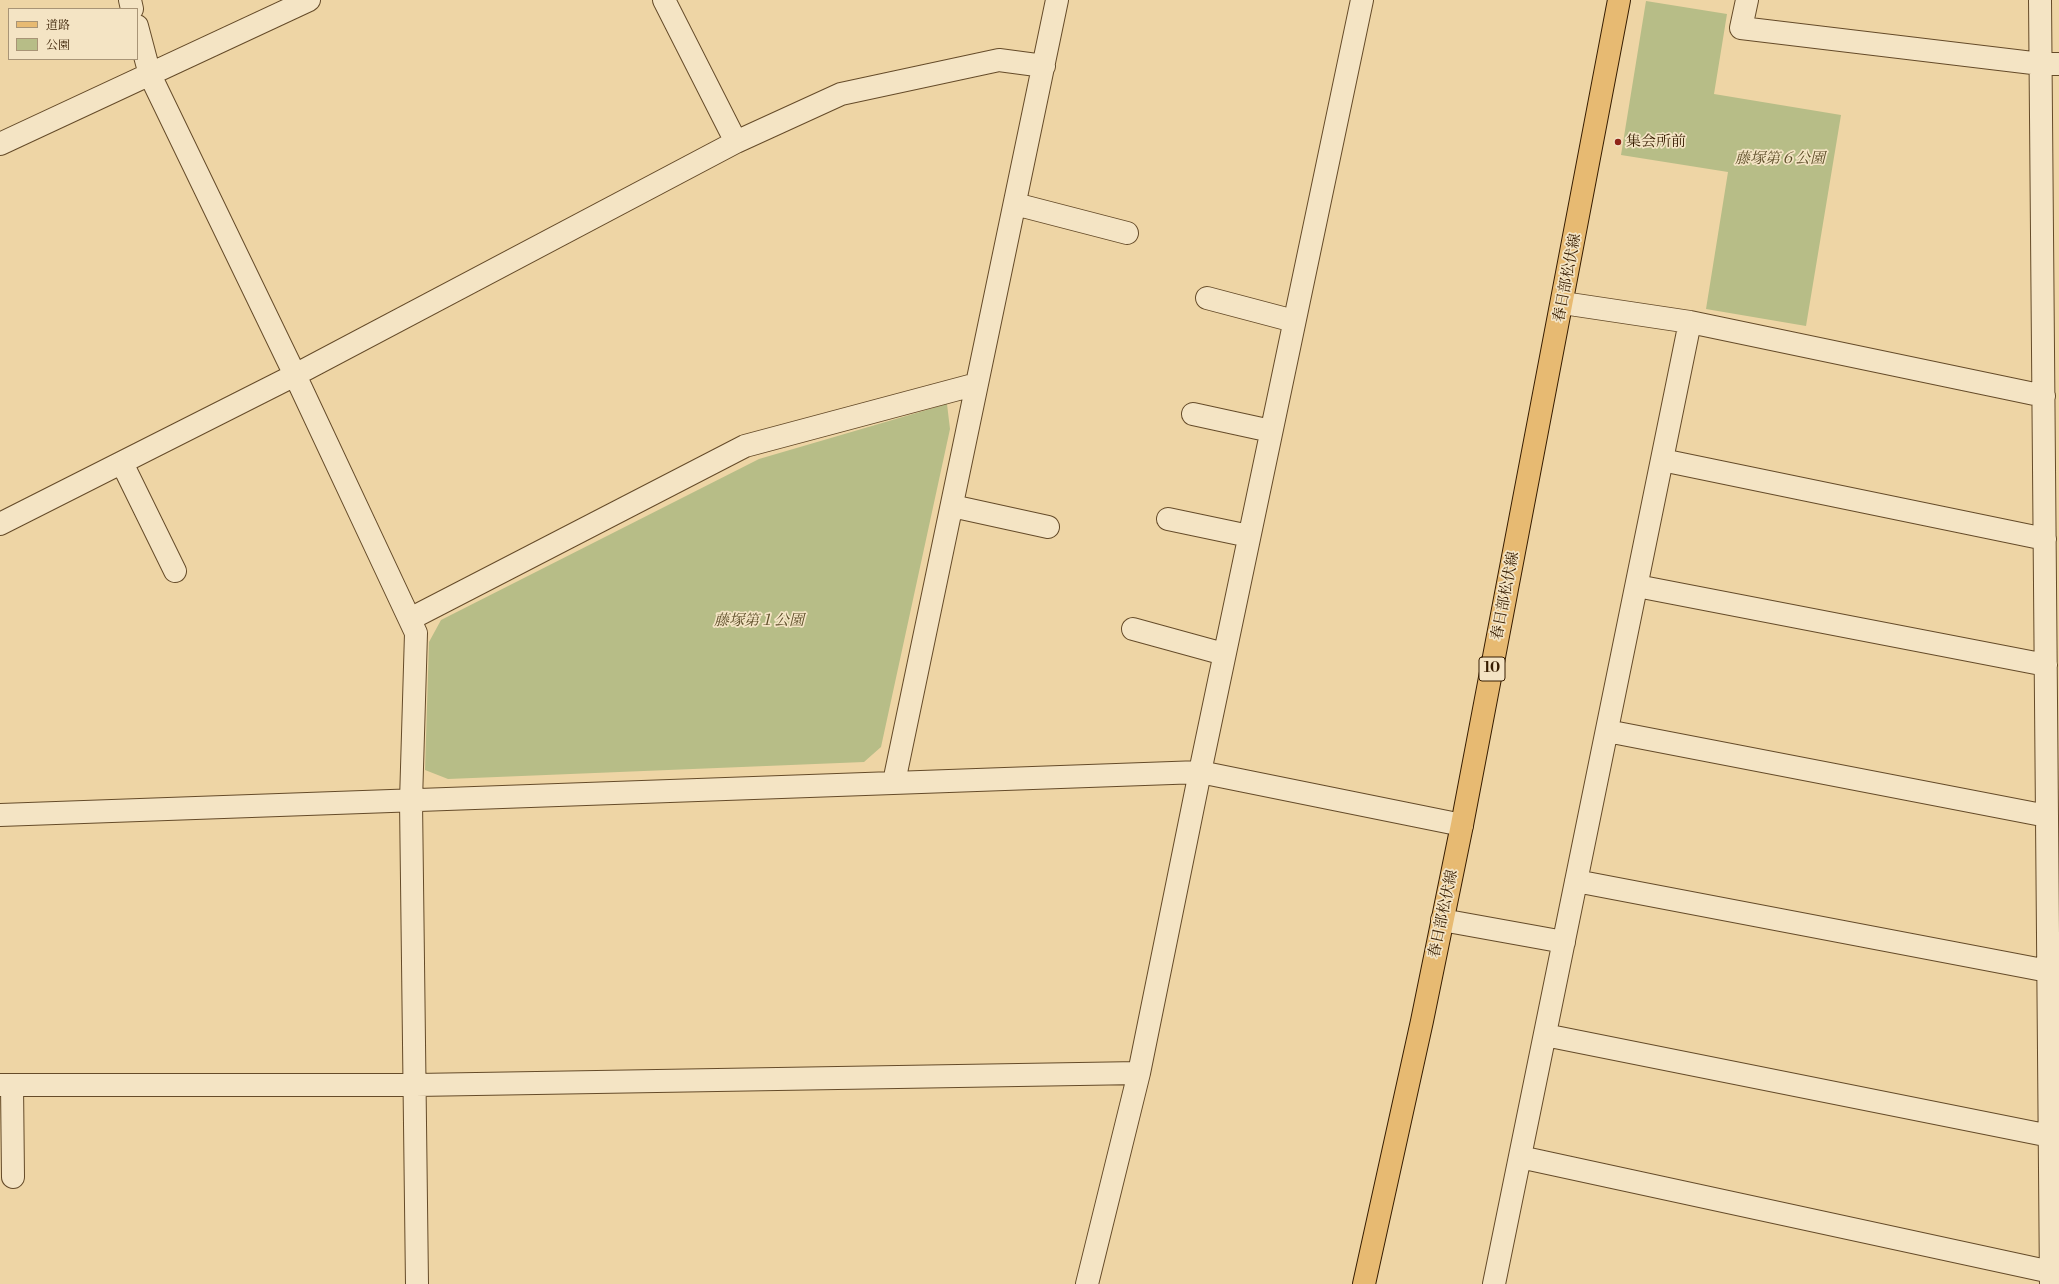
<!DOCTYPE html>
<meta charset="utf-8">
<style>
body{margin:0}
#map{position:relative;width:2059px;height:1284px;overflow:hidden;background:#eed5a5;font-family:"Libre Bodoni","Noto Serif JP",serif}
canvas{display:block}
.legend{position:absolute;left:8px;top:8px;width:130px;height:52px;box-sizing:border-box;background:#f4e4c4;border:1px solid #a89476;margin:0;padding:5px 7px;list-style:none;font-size:12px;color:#371d00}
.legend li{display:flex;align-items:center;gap:8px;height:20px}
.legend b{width:20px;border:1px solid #a89476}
</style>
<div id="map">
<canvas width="2059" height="1284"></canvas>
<ul class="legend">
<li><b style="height:5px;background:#e7ba72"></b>道路</li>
<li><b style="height:11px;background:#b7bd87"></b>公園</li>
</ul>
</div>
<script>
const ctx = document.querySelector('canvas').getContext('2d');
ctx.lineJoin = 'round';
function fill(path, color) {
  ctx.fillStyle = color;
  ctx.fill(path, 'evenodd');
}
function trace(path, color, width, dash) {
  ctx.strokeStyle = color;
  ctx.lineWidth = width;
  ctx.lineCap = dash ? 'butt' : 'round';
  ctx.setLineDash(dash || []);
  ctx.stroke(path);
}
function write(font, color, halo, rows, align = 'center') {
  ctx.font = font + ' "Libre Bodoni","Noto Serif JP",serif';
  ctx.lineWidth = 3.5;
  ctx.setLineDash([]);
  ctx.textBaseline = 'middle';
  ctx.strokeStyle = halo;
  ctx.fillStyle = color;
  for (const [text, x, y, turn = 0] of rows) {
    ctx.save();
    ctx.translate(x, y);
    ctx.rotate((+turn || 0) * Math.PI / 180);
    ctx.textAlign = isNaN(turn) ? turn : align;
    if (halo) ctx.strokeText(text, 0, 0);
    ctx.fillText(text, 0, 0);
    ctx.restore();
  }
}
fill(new Path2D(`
 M1646 1 1727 14 1714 94 1841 115 1806 326 1706 309 1728 172 1621 155Z
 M947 404 950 429 881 747 864 762 448 779 425 770 429 642 441 620 759 459Z`), '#b7bd87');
const minor = new Path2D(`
 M130 0 132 9
 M664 0 736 142
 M1747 0 1741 28 2041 64H2059
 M2040 0 2051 1284
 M137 26 150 75 295 375 416 633 411 801 417 1284
 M0 144 309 0
 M1015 204 1127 233
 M1207 298 1294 321
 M1563 303 1690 322 2044 396
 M1193 414 1271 431
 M1662 460 2045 539
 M122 463 175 571
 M952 506 1048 527
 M1168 519 1249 536
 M0 524 295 375 736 142 841 94 999 60 1044 66
 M1637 586 2046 665
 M410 619 745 446 977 384
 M1133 629 1224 654
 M1607 731 2047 816
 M894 782 1057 0
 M0 815 1200 772 1462 825
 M1576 881 2048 971
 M1442 920 1564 942
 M1545 1035 2050 1136
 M0 1085H416L1139 1073
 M12 1085 13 1177
 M1520 1157 2051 1272
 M1087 1284 1139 1073 1200 772 1362 0
 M1494 1284 1690 322`);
const major = new Path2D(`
 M1364 1284 1422 1021 1462 825 1619 0`);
trace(minor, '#654b29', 24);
trace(major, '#371d00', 24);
trace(minor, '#f4e4c4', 22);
trace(major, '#e7ba72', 22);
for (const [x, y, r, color] of [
 [1618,142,4,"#8f2418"]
]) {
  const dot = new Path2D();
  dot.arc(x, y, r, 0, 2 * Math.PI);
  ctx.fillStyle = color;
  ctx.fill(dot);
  trace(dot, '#f4e4c4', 1.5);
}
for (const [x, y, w] of [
 [1492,669,26]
]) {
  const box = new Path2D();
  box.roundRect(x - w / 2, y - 12, w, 24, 3);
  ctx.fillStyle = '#f4e4c4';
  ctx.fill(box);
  trace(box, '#371d00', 1);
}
write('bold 14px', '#371d00', null, [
 ["10",1492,669]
]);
write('15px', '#371d00', '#f4e4c4', [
 ["集会所前",1626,142]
], 'left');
write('italic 15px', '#5d4d28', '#f4e4c4', [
 ["藤塚第６公園",1780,159],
 ["藤塚第１公園",759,621]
]);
write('15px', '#371d00', '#f4e4c4', [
 ["春日部松伏線",1568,278,-79],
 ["春日部松伏線",1506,596,-79],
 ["春日部松伏線",1444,914,-78]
]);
</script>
